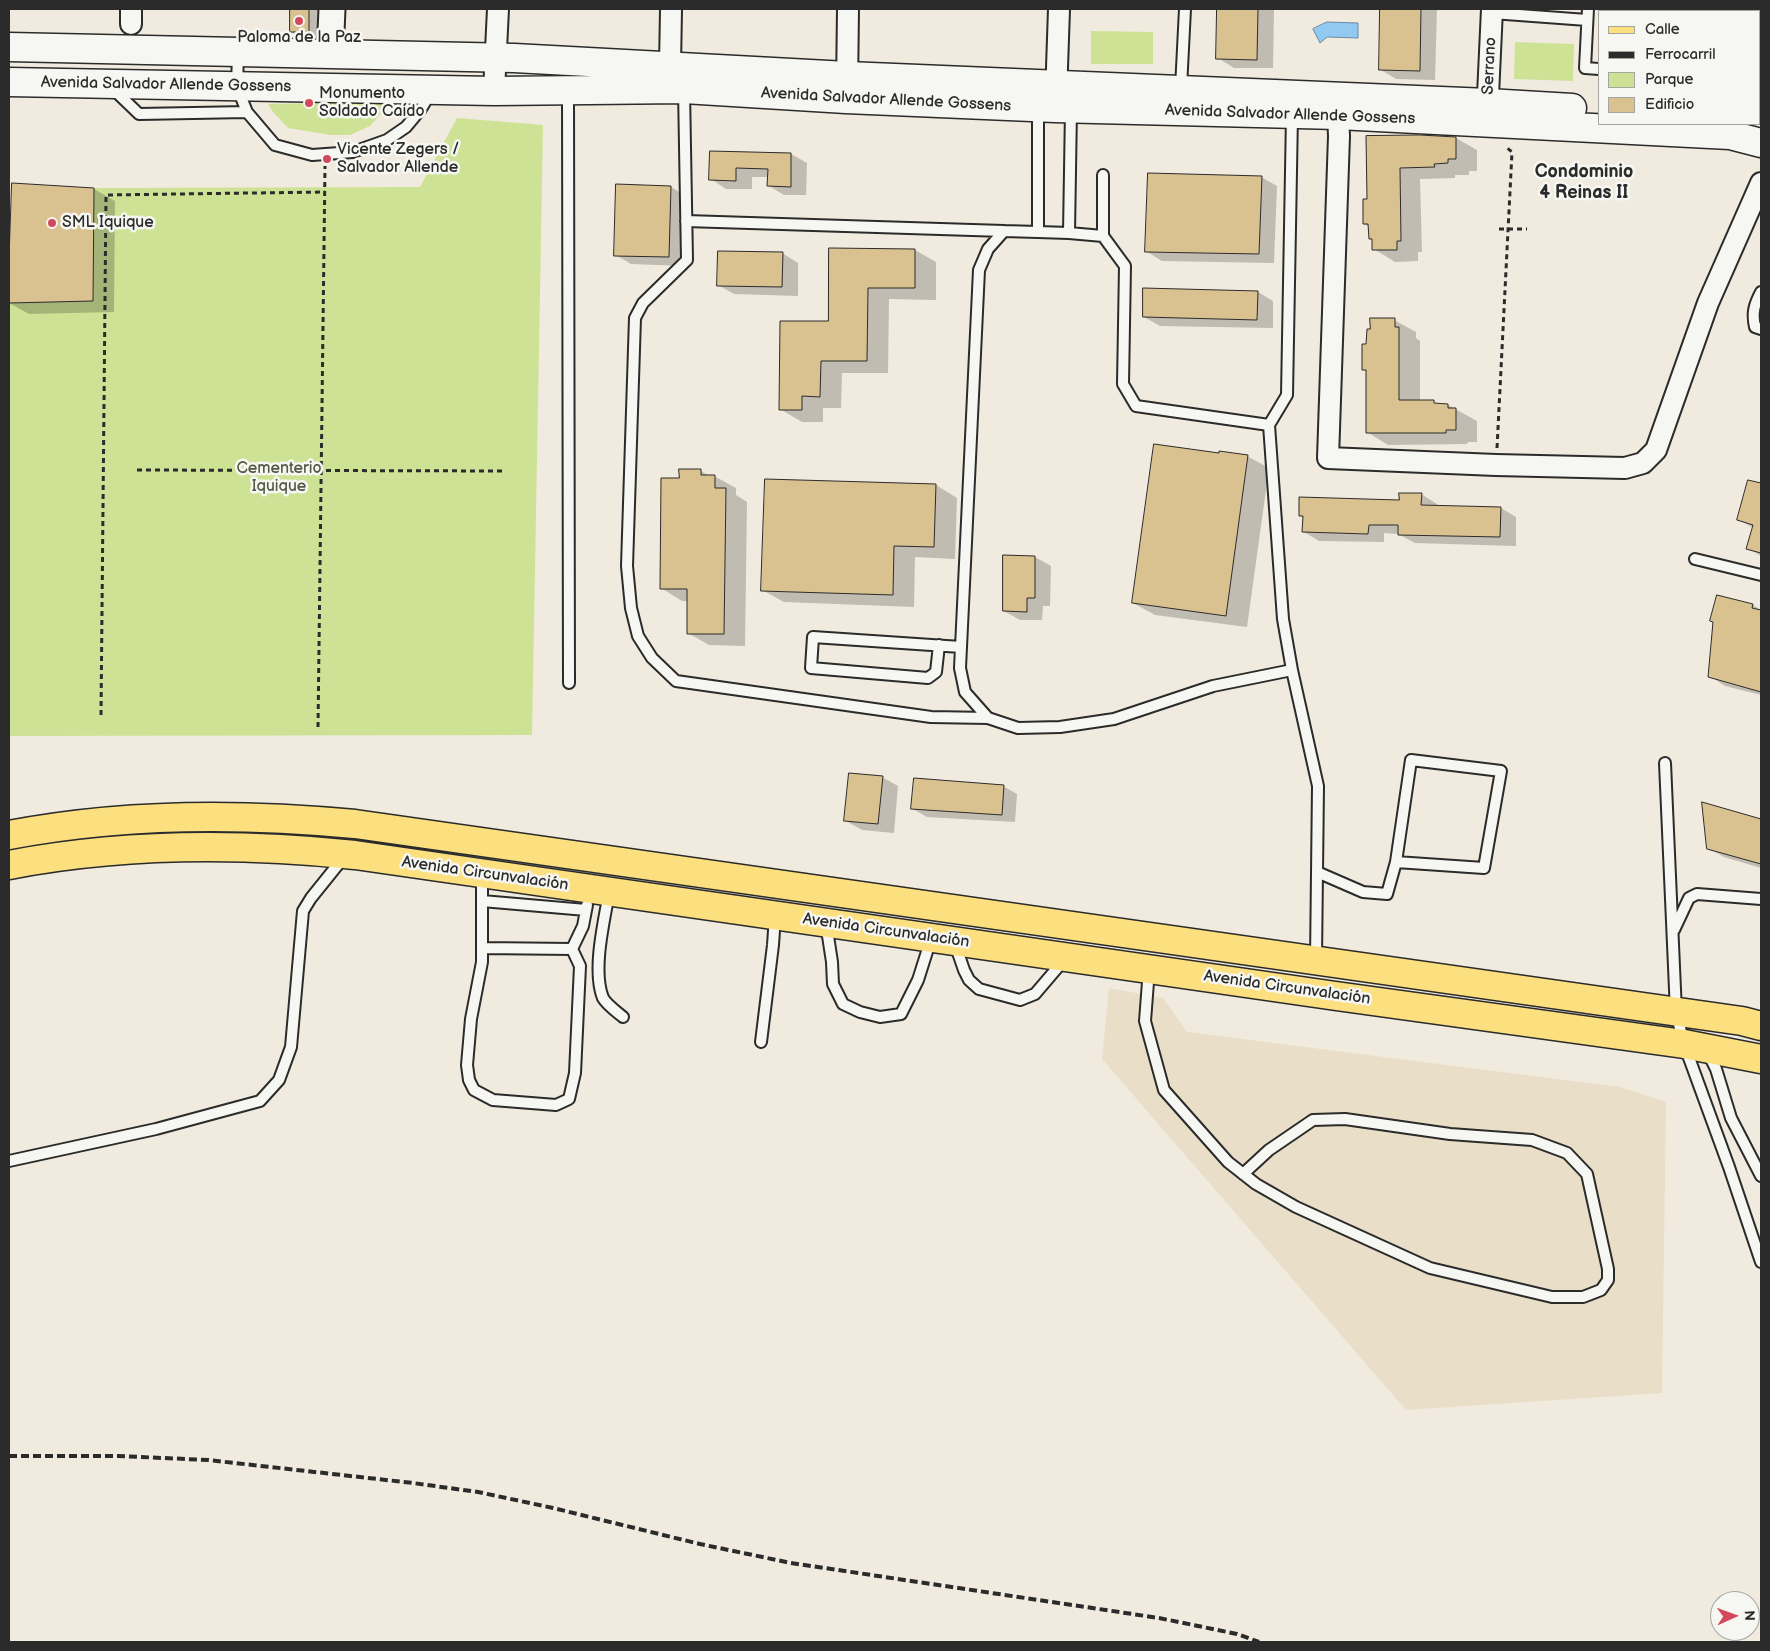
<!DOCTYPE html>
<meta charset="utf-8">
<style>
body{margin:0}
#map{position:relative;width:1770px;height:1651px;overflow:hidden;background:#f0ebde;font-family:"Balsamiq Sans",sans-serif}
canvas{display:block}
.frame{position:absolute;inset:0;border:10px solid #2b2b2b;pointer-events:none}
.legend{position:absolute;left:1598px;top:10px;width:162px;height:115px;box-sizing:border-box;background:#f6f6f2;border:1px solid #a5a5a2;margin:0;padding:6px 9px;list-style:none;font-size:15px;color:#2b2b2b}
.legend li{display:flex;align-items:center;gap:10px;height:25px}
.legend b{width:25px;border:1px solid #a5a5a2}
.north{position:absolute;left:1710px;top:1591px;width:50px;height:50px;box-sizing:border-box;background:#f6f6f2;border:1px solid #a5a5a2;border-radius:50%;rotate:88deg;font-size:14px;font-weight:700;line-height:20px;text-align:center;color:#2b2b2b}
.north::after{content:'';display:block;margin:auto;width:18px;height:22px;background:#d1495b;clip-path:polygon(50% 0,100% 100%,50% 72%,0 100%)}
</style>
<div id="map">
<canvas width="1770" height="1651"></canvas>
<div class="frame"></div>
<ul class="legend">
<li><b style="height:6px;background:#fce080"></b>Calle</li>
<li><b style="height:6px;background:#2b2b2b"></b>Ferrocarril</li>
<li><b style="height:14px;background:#cee296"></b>Parque</li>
<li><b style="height:14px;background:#d9c190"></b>Edificio</li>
</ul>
<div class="north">N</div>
</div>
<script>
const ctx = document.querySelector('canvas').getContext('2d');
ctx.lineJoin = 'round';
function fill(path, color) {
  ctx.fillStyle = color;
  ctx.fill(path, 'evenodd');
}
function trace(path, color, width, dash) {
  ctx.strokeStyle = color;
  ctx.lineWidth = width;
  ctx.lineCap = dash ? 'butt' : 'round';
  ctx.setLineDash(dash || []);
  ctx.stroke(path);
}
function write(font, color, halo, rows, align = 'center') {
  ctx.font = font + ' "Balsamiq Sans",sans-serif';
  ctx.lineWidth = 5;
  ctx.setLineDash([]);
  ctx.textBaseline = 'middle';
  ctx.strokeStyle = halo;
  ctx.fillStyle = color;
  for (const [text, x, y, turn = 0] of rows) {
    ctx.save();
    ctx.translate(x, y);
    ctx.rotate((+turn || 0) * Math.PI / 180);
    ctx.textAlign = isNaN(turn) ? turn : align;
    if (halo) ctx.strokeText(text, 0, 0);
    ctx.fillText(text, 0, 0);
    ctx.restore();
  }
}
fill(new Path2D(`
 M1109 988 1163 998 1187 1032 1620 1087 1666 1102 1662 1393 1406 1410 1102 1059Z`), '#e9dec7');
fill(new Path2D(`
 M1091 31 1153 32V64H1091Z
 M1515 42 1574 44 1573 81 1514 79Z
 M395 102 388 106 370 126 350 135H331L288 128 273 112 268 104Z
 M457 118 543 125 532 735 9 736V303L93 300 94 188 420 187Z`), '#cee296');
const water = new Path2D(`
 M1327 22 1358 23V38L1327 37 1320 43 1313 29Z`);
fill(water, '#92c9f1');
trace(water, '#698aa2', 1);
fill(new Path2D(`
 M291 9H319V38H301L291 32Z
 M1218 9H1274L1273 68H1234L1218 58Z
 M1381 9H1437L1435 80 1396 79 1381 70Z
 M1666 9H1712V11H1666Z
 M1367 137 1456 138 1477 150V171H1469V175H1455V178L1420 179 1422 252H1418V261L1395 262 1374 249 1373 241 1370 238V227L1364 224 1368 200Z
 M711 152 791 154 807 163 806 195H784L769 186V177H752V189H726L711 179Z
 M1261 177 1277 186 1274 263 1162 261 1146 251Z
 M14 184 94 189 115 201 114 312 29 314 9 303Z
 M671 187 686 196 684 266 631 264 616 255Z
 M830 249 915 250 936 262V300L889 299 888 373H842L841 408H823V422H802L780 409 830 323Z
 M782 253 798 263V296L734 294 718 285Z
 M1258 292 1273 301V328L1160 326 1144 317Z
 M1394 320 1416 332V338L1420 341V402H1434L1439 405H1448L1477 421V442H1468L1467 444 1388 445 1367 432V372L1363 369 1368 345Z
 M1220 454 1247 456 1269 468 1247 627 1155 615 1133 603Z
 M701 471 710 476H714L736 488V495L747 502 745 646 709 645 688 633V601H682L661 588 681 479Z
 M766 480 936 485 957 498 955 559 915 557 914 607 784 602 762 590Z
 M1749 481 1761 485V556L1747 548 1753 528 1738 519Z
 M1421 494 1437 504V507L1501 508 1516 517V546L1415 543 1398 534 1384 533V542L1319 541 1304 532V517L1300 515 1400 501Z
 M1035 557 1051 566 1050 606H1043L1042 620H1020L1004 611Z
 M1753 605 1761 610V695L1725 686 1710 676Z
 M882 777 898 786 894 833 862 830 846 821Z
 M1003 786 1017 794 1015 822 927 817 913 809Z
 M1704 804 1761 820V868L1724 857 1708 848Z`), '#0003');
const building = new Path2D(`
 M290 9H309V32H290Z
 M1217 9H1258L1257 60 1216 59Z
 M1380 9H1421L1420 71 1379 70Z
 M1420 135 1456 137V159H1448V163L1434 164 1435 167 1400 168 1401 241H1397V250H1372V239H1369L1368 224H1363V199H1367L1366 136Z
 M710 151 791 153V187L767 186 768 169 736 168V181L709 180Z
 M1148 173 1262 176 1259 254 1145 252Z
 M12 183 94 188 93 301 9 303V259Z
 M616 184 671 186 669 257 614 256Z
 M829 248 915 249V288H868L867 361H821L820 397 802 396V410H779L780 321H828Z
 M718 251 783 252 782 287 717 286Z
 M1143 288 1258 291 1257 320 1143 317Z
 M1370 318H1395V327H1399V400H1434V403L1448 404V408H1456V430H1446V433H1366V370H1362V344H1366L1367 329H1370Z
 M1154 444 1219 453V451L1248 455 1226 616 1132 603Z
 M679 469H701V475H715V488H726L724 634H687V589H660L661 478H679Z
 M765 479 936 484 934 547 894 546 893 595 761 591Z
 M1748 480 1761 483V553L1746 549 1753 525 1737 520Z
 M1399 493H1422L1421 505 1501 507 1500 537 1398 535V525H1369L1368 534 1302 532 1303 516H1299V497L1399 500Z
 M1003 555 1035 556V598H1027V612L1003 611Z
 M1717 595 1753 604 1752 608 1761 610V692L1708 677 1713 622 1710 621Z
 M849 773 883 776 878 824 844 821Z
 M914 778 1004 785 1002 815 911 809Z
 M1702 802 1761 819V864L1707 849Z`);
fill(building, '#d9c190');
trace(building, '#2b2b2b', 1);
const service = new Path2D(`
 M1588 9 1585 68 1599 69
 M1729 11V9
 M1492 13 1587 20
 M1759 29H1761
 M238 53 237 87 247 112 275 145 312 155 353 152 387 140 406 127 421 109 431 92
 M1759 78H1761
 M112 88 139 114 247 112
 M1181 88 1185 9
 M684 90 687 260 643 303 635 318 627 566 631 608 638 636 652 658 676 681 931 717 988 718
 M568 92 569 683
 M1038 108V232L1004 231 988 249 979 270 960 668 965 692 988 718 1018 728 1060 727 1114 719 1213 686 1292 670
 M1071 109 1069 233 1103 236 1125 266 1123 384 1136 406 1269 425 1283 619 1292 670 1318 786 1316 959
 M686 221 1004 231
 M1038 232 1069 233
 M1103 236V175
 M1761 292C1754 305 1752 313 1755 327L1761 329
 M1269 425 1287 395 1292 115
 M1695 559 1761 575
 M939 645 936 672 928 678 811 668 813 637 961 647
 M1665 763 1676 1012 1684 1044 1729 1167 1761 1262
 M1317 872 1363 892 1387 894 1396 862 1484 868 1501 771 1411 760 1396 862
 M482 875V962L471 1019 467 1065 469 1080 474 1090 493 1100 556 1105 569 1099 575 1073 580 966 572 949
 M609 893C604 921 592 971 603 998 607 1005 617 1012 623 1017
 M482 901 586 910
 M826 923 832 962 833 984 843 1004 860 1012 880 1017 901 1014 918 980 931 939
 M1674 930 1689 898 1697 894 1761 899
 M955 944 964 970 969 980 979 989 1020 1000 1035 994 1064 960
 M482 948 572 949
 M572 949 583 926 587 905
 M1149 969 1145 1021 1164 1090 1228 1162 1256 1184 1296 1207 1430 1268 1552 1297H1583L1601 1290 1608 1280V1269L1587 1174 1567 1153 1532 1140 1450 1134 1345 1119 1313 1120 1269 1150 1243 1174
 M761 1042 773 945 775 916
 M1707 1051 1716 1069 1731 1118 1761 1176
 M9 1161 156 1129 260 1101 279 1080 291 1047 303 911 311 898 344 857`);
const minor = new Path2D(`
 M671 9 670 66 677 77
 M131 24V9
 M847 89 848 9
 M494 91 498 9
 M1056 97 1059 9
 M1338 115 1339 136 1328 458 1496 465 1625 468 1643 463 1656 450 1708 303 1761 183
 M1487 117 1492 9`);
const tertiary = new Path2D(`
 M330 54 332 9`);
const secondary = new Path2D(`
 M9 47 514 58 847 76 1488 103 1572 108
 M9 82 494 91 684 89 846 99 1055 108 1338 115 1730 135 1761 143`);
const primary = new Path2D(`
 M9 835C123 813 240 813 355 824L1742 1021 1761 1026
 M9 865C123 843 239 843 355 855L1336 996 1684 1044 1761 1059`);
trace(service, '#2b2b2b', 14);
trace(minor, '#2b2b2b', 24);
trace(tertiary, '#2b2b2b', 29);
trace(secondary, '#2b2b2b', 31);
trace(primary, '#2b2b2b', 31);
trace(new Path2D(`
 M1499 229H1527
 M1497 448 1512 152 1506 147
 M137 470 503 471
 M101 715 106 195 325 192
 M318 727 325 166`), '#2b2b2b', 3, [5, 4]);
trace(service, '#f6f6f2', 10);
trace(minor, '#f6f6f2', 20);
trace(tertiary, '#f6f6f2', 25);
trace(secondary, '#f6f6f2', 28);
trace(primary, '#fce080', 28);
trace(new Path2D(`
 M9 1456H118L208 1460 413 1483 478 1492 553 1508 700 1544 791 1563 1159 1618 1237 1634 1259 1642`), '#2b2b2b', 4, [8, 4]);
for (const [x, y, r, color] of [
 [299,21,5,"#d1495b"],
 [309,103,5,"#d1495b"],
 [327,159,5,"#d1495b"],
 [52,223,5,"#d1495b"]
]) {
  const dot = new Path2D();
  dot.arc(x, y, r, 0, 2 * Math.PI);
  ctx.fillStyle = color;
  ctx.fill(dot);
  trace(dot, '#f6f6f2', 2);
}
write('16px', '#2b2b2b', '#f6f6f2', [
 ["Paloma de la Paz",299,38,"center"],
 ["Monumento",319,94],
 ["Soldado Caído",319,112],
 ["Vicente Zegers /",337,150],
 ["Salvador Allende",337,168],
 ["SML Iquique",62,223]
], 'left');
write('16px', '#2b2b2b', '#f6f6f2', [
 ["Serrano",1490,66,-87],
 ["Avenida Salvador Allende Gossens",166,85,1],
 ["Avenida Salvador Allende Gossens",886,100,3],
 ["Avenida Salvador Allende Gossens",1290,115,2],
 ["Avenida Circunvalación",485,874,8],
 ["Avenida Circunvalación",886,931,8],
 ["Avenida Circunvalación",1287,988,8]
]);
write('16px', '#545946', '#f6f6f2', [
 ["Cementerio",279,469],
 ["Iquique",279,487]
]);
write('bold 18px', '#2b2b2b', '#f6f6f2', [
 ["Condominio",1584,172],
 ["4 Reinas II",1584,193]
]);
</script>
